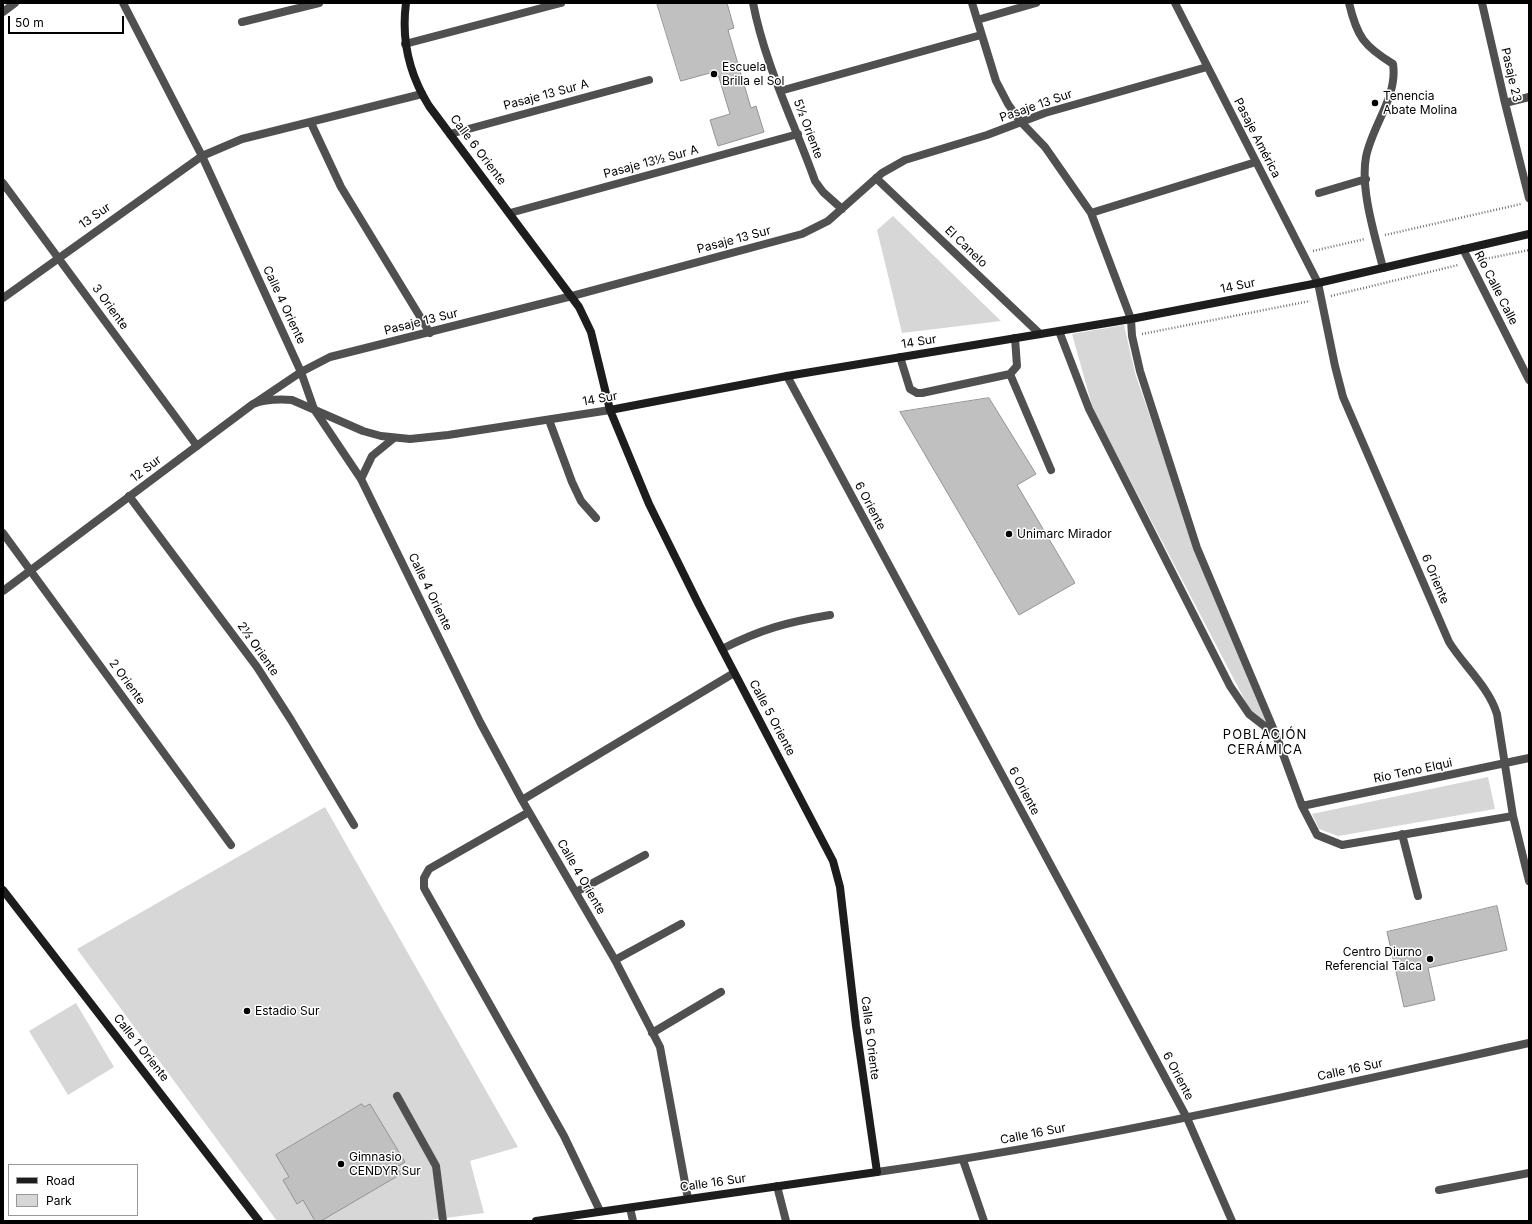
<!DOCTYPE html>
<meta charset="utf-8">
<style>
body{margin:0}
#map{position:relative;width:1532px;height:1224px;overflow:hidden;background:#fff;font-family:Inter,sans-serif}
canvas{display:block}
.frame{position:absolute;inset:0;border:4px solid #000;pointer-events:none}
.legend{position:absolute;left:8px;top:1164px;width:130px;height:52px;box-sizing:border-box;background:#fff;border:1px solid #999;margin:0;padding:5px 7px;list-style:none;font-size:12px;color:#000}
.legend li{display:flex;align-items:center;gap:8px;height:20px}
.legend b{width:20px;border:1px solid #999}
.scale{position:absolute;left:8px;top:16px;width:116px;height:18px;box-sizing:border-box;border:2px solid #000;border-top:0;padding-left:5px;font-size:12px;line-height:14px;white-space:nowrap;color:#000;-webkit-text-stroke:3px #fff;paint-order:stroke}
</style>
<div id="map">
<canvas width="1532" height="1224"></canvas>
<div class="frame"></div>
<ul class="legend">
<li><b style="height:5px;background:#1d1d1d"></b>Road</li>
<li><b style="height:11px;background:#d7d7d7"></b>Park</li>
</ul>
<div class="scale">50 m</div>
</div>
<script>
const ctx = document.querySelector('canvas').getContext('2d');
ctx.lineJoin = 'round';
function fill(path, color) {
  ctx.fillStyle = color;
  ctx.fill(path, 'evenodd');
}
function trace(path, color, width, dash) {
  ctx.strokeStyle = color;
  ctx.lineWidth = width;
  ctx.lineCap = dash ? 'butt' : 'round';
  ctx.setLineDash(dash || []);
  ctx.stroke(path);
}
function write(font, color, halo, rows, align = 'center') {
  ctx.font = font + ' Inter,sans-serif';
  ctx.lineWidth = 3;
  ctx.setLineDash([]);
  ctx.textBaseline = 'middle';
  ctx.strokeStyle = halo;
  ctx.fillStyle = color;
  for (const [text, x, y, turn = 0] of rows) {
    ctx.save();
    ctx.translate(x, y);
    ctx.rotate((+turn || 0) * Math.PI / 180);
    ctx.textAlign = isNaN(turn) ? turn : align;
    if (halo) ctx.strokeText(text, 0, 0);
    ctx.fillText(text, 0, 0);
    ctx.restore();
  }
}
fill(new Path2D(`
 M893 216 1001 321 902 333 877 230Z
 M1124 325 1135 373 1196 551 1268 724 1250 710 1093 409 1072 334Z
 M1488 777 1495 809 1338 836 1319 829 1312 814Z
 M325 807 518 1147 470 1161 484 1213 422 1221H277L77 949Z
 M76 1003 114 1067 68 1095 29 1031Z`), '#d7d7d7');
const building = new Path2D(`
 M657 3H727L734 28 728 30 751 108 756 106 764 132 718 146 710 120 730 114 717 71 681 81Z
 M989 398 1036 474 1017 485 1075 583 1019 615 900 412Z
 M1497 906 1507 950 1428 968 1435 1000 1404 1007 1387 932Z
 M362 1104 364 1107 370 1104 405 1162 397 1167 401 1174 321 1221H315L303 1200 297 1204 283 1180 289 1177 276 1155Z`);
fill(building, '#c0c0c0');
trace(building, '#949494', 1);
trace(new Path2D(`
 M1385 235 1521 204
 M1313 251 1365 239
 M1480 260 1529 250
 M1331 296 1458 265
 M1142 334 1310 301`), '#727272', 2.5, [1, 2]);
trace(new Path2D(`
 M1349 3C1357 37 1364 46 1393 64 1398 96 1372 126 1366 157 1360 189 1375 236 1383 268
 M1319 193 1366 179
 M900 357 910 389 917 393H922L1010 374 1017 366 1015 338
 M1010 374 1051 470
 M549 420 572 482 581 501 596 518
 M722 649C761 629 788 622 830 615
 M397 1096 436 1166 443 1221`), '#505050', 8);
trace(new Path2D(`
 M123 3 202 156 301 372 314 409 361 479 480 722 522 800 615 960 660 1047 688 1199
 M753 3C765 65 794 122 815 181L823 192 842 209
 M972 3 996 81 1008 104 1020 121 1045 147 1091 213 1131 319 1132 336 1140 371 1197 548 1276 735 1302 806 1317 835 1342 845 1513 816
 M1175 3 1318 283 1335 366 1343 397 1449 642C1464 666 1488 686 1497 714L1513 816 1529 881
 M1482 3 1505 103 1529 198
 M3 12 15 3
 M977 20 1036 3
 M242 22 319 3
 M405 44 561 3
 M780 91 981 35
 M1505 103 1529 97
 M311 123 341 187 430 333
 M450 134 649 80
 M876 178 1040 334
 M3 183 197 446
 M510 213 798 134
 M1091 213 1256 162
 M1463 249 1529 380
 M3 298 202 156 242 139 422 94
 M1059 331 1089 409 1230 686 1249 714 1276 735
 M787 376 1187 1118 1232 1221
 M255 403 301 372 330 357 572 296 802 234 828 221 882 173 905 160 987 135 1045 113 1207 67
 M361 479 372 456 394 438
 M129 496 257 667 291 720 354 825
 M3 533 231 845
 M522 800 734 673
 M1302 806 1529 758
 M529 812 429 869 424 878V888L564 1136 600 1211
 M1402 834 1418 896
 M576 892 645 855
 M615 960 681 924
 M652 1033 721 992
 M963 1160 984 1221
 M777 1186 786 1221
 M1439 1190 1529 1173
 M630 1208 633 1221`), '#505050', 8);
trace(new Path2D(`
 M3 591 253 404C266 399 278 399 292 400L363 431 381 436 410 439 448 435 610 410
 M877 1172C1096 1141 1312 1091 1529 1043`), '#505050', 8);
trace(new Path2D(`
 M406 3C401 41 409 74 429 106L579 307 591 332 610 410 649 504 699 605 833 861 840 887 856 1026 877 1172 536 1221
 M610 410 787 376 1131 319 1318 283 1529 234
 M3 890 259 1221`), '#1d1d1d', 8);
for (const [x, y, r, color] of [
 [714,74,4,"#000"],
 [1375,103,4,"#000"],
 [1009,534,4,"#000"],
 [1430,959,4,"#000"],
 [247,1011,4,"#000"],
 [341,1164,4,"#000"]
]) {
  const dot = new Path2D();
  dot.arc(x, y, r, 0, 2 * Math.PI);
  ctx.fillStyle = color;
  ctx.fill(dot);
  trace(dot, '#fff', 1.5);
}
write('12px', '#000', '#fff', [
 ["Escuela",722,67],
 ["Brilla el Sol",722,81],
 ["Tenencia",1383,96],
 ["Abate Molina",1383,110],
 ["Unimarc Mirador",1017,534],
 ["Centro Diurno",1422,952,"right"],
 ["Referencial Talca",1422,966,"right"],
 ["Estadio Sur",255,1011],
 ["Gimnasio",349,1157],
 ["CENDYR Sur",349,1171]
], 'left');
write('12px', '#000', '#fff', [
 ["Pasaje 23",1511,75,77],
 ["Pasaje 13 Sur A",546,95,-15],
 ["Pasaje 13 Sur",1036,106,-19],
 ["5½ Oriente",808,129,69],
 ["Pasaje América",1257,138,63],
 ["Calle 6 Oriente",478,150,53],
 ["Pasaje 13½ Sur A",651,162,-15],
 ["13 Sur",95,216,-35],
 ["Pasaje 13 Sur",734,240,-15],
 ["El Canelo",966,247,44],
 ["14 Sur",1238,286,-11],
 ["Río Calle Calle",1496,288,63],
 ["Calle 4 Oriente",284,305,65],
 ["3 Oriente",110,307,54],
 ["Pasaje 13 Sur",421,322,-14],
 ["14 Sur",919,342,-9],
 ["14 Sur",600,399,-10],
 ["12 Sur",146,469,-37],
 ["6 Oriente",870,506,62],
 ["6 Oriente",1435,579,67],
 ["Calle 4 Oriente",430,592,64],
 ["2½ Oriente",258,649,55],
 ["2 Oriente",127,682,54],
 ["Calle 5 Oriente",772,718,62],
 ["Río Teno Elqui",1413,771,-12],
 ["6 Oriente",1024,791,62],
 ["Calle 4 Oriente",581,877,60],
 ["Calle 5 Oriente",870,1038,83],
 ["Calle 1 Oriente",141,1048,52],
 ["Calle 16 Sur",1350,1070,-12],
 ["6 Oriente",1178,1076,62],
 ["Calle 16 Sur",1033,1134,-11],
 ["Calle 16 Sur",713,1183,-8]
]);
ctx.letterSpacing = '1px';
write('13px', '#000', '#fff', [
 ["POBLACIÓN",1265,735],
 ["CERÁMICA",1265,750]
]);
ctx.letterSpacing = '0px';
</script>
